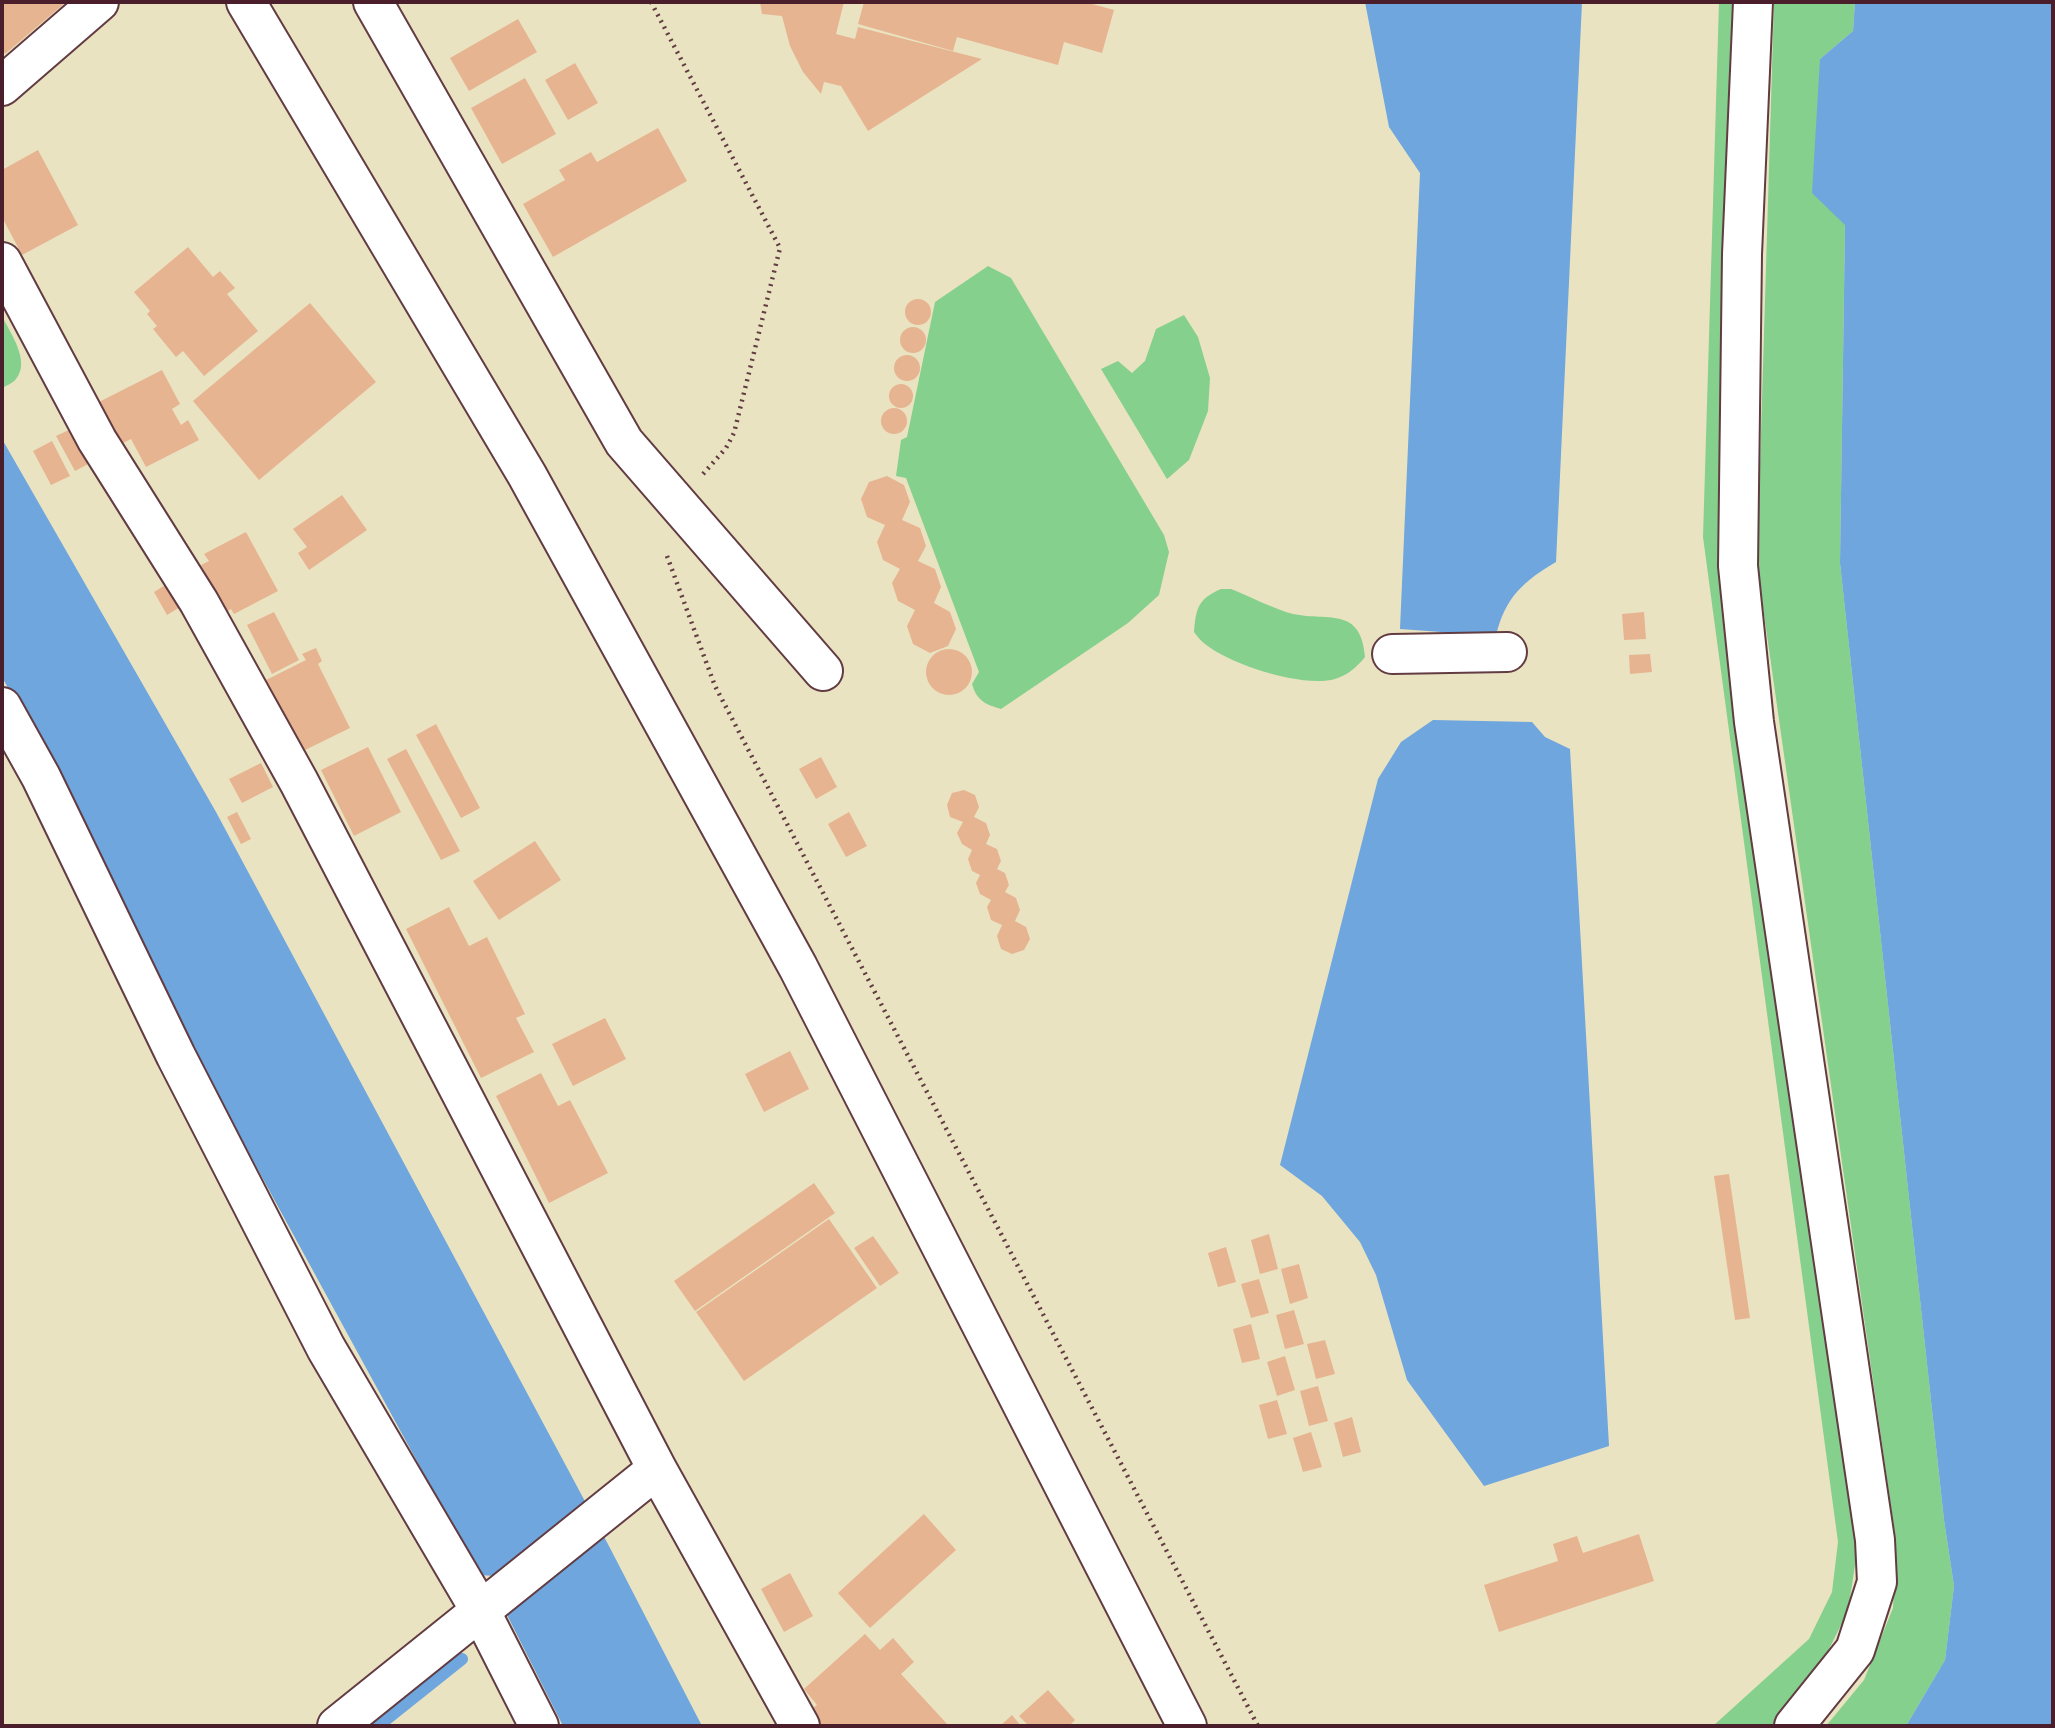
<!DOCTYPE html>
<style>
body{margin:0}
#map{position:relative;width:2055px;height:1728px;overflow:hidden;background:#eae3c1;font-family:Pangolin,sans-serif}
canvas{display:block}
.frame{position:absolute;inset:0;border:4px solid #4a1f2b;pointer-events:none}
</style>
<div id="map">
<canvas width="2055" height="1728"></canvas>
<div class="frame"></div>
</div>
<script>
const ctx = document.querySelector('canvas').getContext('2d');
ctx.lineJoin = 'round';
function fill(path, color) {
  ctx.fillStyle = color;
  ctx.fill(path, 'evenodd');
}
function trace(path, color, width, dash) {
  ctx.strokeStyle = color;
  ctx.lineWidth = width;
  ctx.lineCap = dash ? 'butt' : 'round';
  ctx.setLineDash(dash || []);
  ctx.stroke(path);
}
fill(new Path2D(`
 M1719 2H1737L1720 579 1859 1539 1848 1611 1817 1673 1771 1726H1713L1809 1639 1832 1592 1838 1542 1703 537Z
 M1774 2H1855L1853 31 1820 59 1845 224 1840 563 1944 1520 1954 1586 1945 1660 1906 1726H1826L1864 1680 1893 1608 1896 1542 1757 565Z
 M988 266 1011 278 1164 535 1169 552 1159 595 1128 623 1001 709C985 704 977 701 972 684L979 672 906 478 896 476 901 440 907 437 935 302Z
 M1184 315 1198 337 1210 378 1208 411 1189 460 1167 479 1101 369 1118 361 1132 373 1145 361 1156 329Z
 M2 316C10 333 31 361 16 379 13 383 6 386 2 388Z
 M1221 589H1231C1249 596 1268 606 1286 612 1322 624 1361 602 1365 657 1357 667 1348 675 1335 679 1303 688 1231 665 1205 644 1201 641 1197 636 1194 632 1196 608 1198 599 1221 589Z`), '#85d08d');
fill(new Path2D(`
 M1365 2H1582L1556 562C1524 581 1505 597 1496 636L1400 629 1420 173 1389 127Z
 M1855 2H2053V1726H1906L1945 1660 1954 1586 1944 1520 1840 563 1845 225 1812 193 1820 59 1853 31Z
 M2 439 216 812 610 1548 702 1726H563L507 1615 495 1576 479 1575 191 1047 55 773 2 677Z
 M1433 720 1532 722 1545 737 1570 749 1609 1446 1484 1486 1407 1380 1376 1275 1360 1242 1322 1196 1280 1165 1378 779 1401 742Z`), '#6ea6dd');
trace(new Path2D(`
 M378 1726 462 1659`), '#6ea6dd', 12);
fill(new Path2D(`
 M2 2H66L5 54 2 47Z
 M760 2H844L836 34 855 39 858 27 982 59 868 131 841 86 824 82 821 94 803 72 790 46 782 16 762 14Z
 M864 2H1085L1114 10 1102 53 1064 42 1058 65 957 37 953 51 858 24Z
 M518 19 537 52 469 91 450 58Z
 M575 63 598 103 568 120 545 80Z
 M525 78 556 134 502 164 471 108Z
 M658 128 687 181 553 257 523 204 565 180 559 170 591 152 597 162Z
 M38 150 78 225 22 255 2 217V170Z
 M188 247 213 277 220 271 235 288 227 294 258 331 204 376 183 351 176 357 153 329 157 326 147 314 150 311 134 292Z
 M905 312a13 13 0 1 1 26 0a13 13 0 1 1-26 0Z
 M310 303 376 382 259 480 193 401Z
 M900 340a13 13 0 1 1 26 0a13 13 0 1 1-26 0Z
 M894 368a13 13 0 1 1 26 0a13 13 0 1 1-26 0Z
 M162 370 180 404 172 409 181 425 188 420 199 440 146 467 131 439 121 444 99 402Z
 M889 396a12 12 0 1 1 24 0a12 12 0 1 1-24 0Z
 M881 421a13 13 0 1 1 26 0a13 13 0 1 1-26 0Z
 M73 428 92 462 75 471 56 436Z
 M52 441 70 476 51 485 33 451Z
 M887 476 904 485 910 502 902 520 920 528 926 546 918 561 935 569 941 587 934 603 950 612 956 629 948 646 930 653 913 644 907 626 915 610 898 601 892 583 900 569 883 560 877 542 885 525 867 517 861 499 869 482Z
 M342 495 367 530 309 570 298 553 307 547 293 529Z
 M246 532 278 591 234 614 231 609 226 612 201 565 209 561 204 554Z
 M167 584 180 607 167 615 154 592Z
 M274 612 299 660 272 674 247 625Z
 M1644 612 1646 639 1624 640 1622 614Z
 M316 648 322 661 318 664 350 728 303 751 266 680 306 660 302 654Z
 M926 672a23 23 0 1 1 46 0a23 23 0 1 1-46 0Z
 M1650 654 1652 672 1630 674 1629 655Z
 M436 724 480 808 461 818 416 735Z
 M368 747 401 812 354 836 321 770Z
 M406 749 460 851 441 860 387 759Z
 M821 757 837 787 816 799 799 769Z
 M261 763 273 787 242 803 229 779Z
 M964 790 975 795 979 807 974 817 986 823 990 835 986 844 997 849 1001 861 997 869 1005 873 1009 885 1005 892 1016 898 1020 910 1015 921 1026 927 1030 939 1024 950 1012 954 1001 949 997 936 1002 925 991 920 987 907 991 900 980 894 976 883 980 875 972 871 968 859 972 850 962 844 957 833 963 822 950 817 947 805 952 793Z
 M237 812 251 839 241 844 227 817Z
 M849 812 867 846 846 857 828 824Z
 M535 841 561 880 499 920 473 881Z
 M449 907 469 946 487 937 525 1014 516 1018 534 1052 481 1078 406 929Z
 M605 1018 626 1059 573 1086 552 1044Z
 M790 1051 809 1089 764 1112 745 1074Z
 M541 1073 558 1106 570 1100 608 1173 549 1203 496 1096Z
 M1729 1174 1750 1318 1735 1320 1714 1176Z
 M814 1183 835 1213 695 1311 674 1281Z
 M829 1219 877 1288 744 1381 696 1312Z
 M1269 1234 1278 1269 1260 1274 1251 1240Z
 M873 1236 899 1273 880 1286 854 1248Z
 M1226 1247 1236 1282 1218 1287 1208 1253Z
 M1299 1264 1308 1298 1290 1304 1281 1269Z
 M1259 1279 1269 1313 1251 1318 1241 1284Z
 M1294 1310 1304 1344 1285 1349 1276 1315Z
 M1251 1324 1260 1359 1242 1363 1233 1329Z
 M1325 1340 1335 1374 1316 1379 1307 1344Z
 M1285 1356 1295 1390 1277 1396 1267 1362Z
 M1318 1386 1328 1421 1309 1426 1300 1391Z
 M1277 1400 1287 1434 1268 1439 1259 1405Z
 M1352 1417 1361 1452 1343 1457 1334 1423Z
 M1311 1432 1322 1467 1303 1472 1293 1438Z
 M924 1514 956 1550 870 1628 838 1593Z
 M1639 1534 1654 1581 1499 1632 1484 1585 1558 1561 1553 1544 1577 1536 1583 1553Z
 M790 1573 813 1616 784 1632 761 1589Z
 M865 1634 880 1650 893 1638 914 1662 901 1674 949 1726H823L809 1711 817 1705 804 1689Z
 M1048 1690 1075 1720 1069 1726H1029L1019 1716Z
 M1012 1715 1021 1726H1000Z`), '#e7b491');
const minor = new Path2D(`
 M246 2 527 475 798 967 1187 1726
 M373 2 624 442 823 671
 M1753 2 1742 254 1738 566 1754 722 1875 1540 1877 1582 1855 1650 1794 1726
 M2 86 99 2
 M2 262 97 440 199 602 299 782 657 1469 800 1726
 M1392 654 1507 652
 M2 707 41 777 176 1056 326 1348 480 1610 539 1726
 M337 1726 657 1469`);
trace(minor, '#623c42', 42);
trace(new Path2D(`
 M651 2 780 248 734 433 726 448 703 474
 M667 556 715 686 1258 1726`), '#623c42', 4.5, [2, 5]);
trace(minor, '#fff', 38);
</script>
